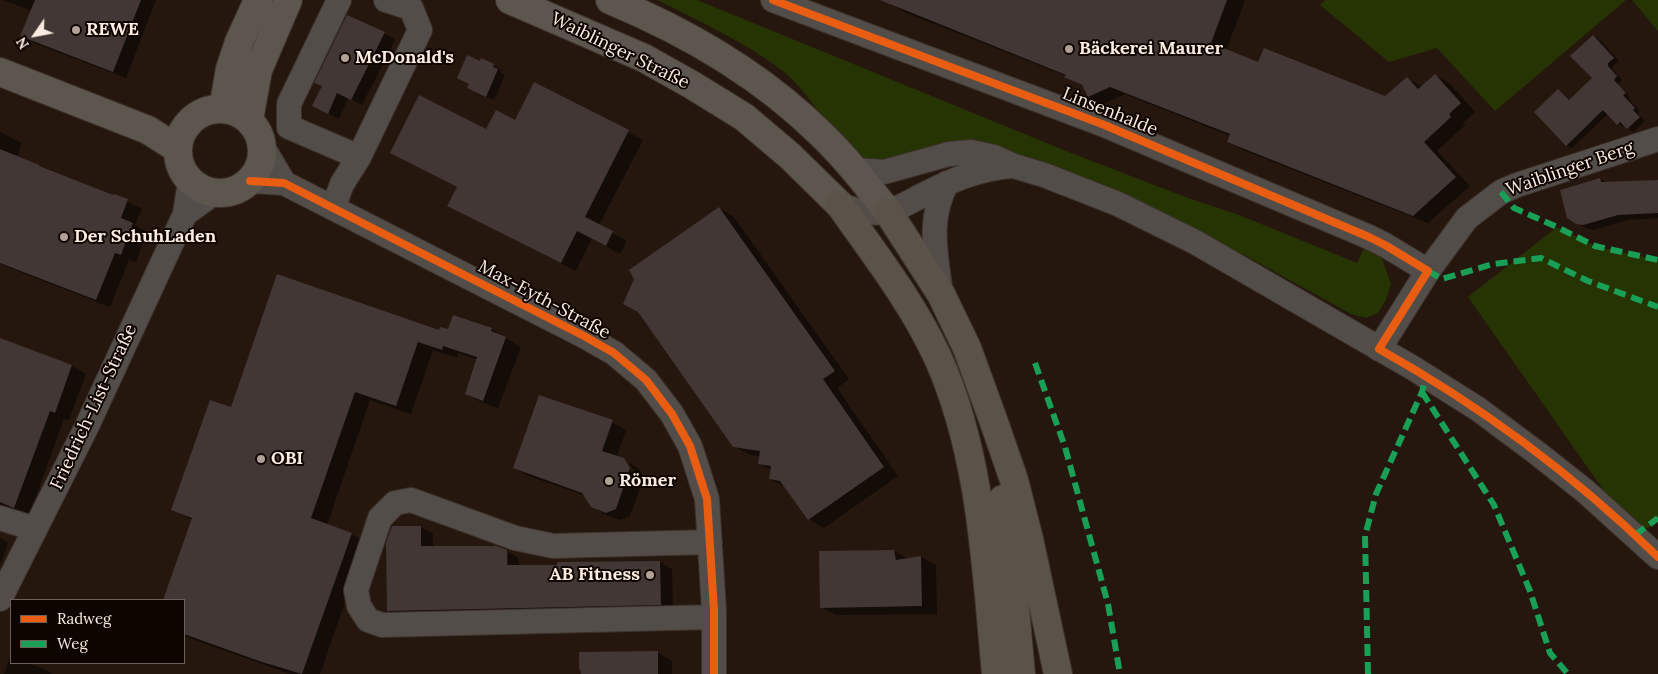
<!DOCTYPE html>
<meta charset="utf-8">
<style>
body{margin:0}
#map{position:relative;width:1658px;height:674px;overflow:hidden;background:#25170e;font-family:Lora,serif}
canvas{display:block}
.legend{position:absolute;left:10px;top:599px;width:175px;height:65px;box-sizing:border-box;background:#0e0501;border:1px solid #6d615a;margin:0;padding:6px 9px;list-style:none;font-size:15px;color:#fcebe0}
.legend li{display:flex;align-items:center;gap:10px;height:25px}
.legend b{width:25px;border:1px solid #6d615a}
.north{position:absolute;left:10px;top:10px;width:50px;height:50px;-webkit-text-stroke:4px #0e0501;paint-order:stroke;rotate:237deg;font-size:14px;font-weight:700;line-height:20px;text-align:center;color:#fcebe0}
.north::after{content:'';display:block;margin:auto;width:18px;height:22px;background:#fcebe0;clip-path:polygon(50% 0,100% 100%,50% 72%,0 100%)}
</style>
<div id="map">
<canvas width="1658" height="674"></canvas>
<ul class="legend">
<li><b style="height:6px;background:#e95d12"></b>Radweg</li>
<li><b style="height:6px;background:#1a9f57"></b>Weg</li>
</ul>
<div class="north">N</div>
</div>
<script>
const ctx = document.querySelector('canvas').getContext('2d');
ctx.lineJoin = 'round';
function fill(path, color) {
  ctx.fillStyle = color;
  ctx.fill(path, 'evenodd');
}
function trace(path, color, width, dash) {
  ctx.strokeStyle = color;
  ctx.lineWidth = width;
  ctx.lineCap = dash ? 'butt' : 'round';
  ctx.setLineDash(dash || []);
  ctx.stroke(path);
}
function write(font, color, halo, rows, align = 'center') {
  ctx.font = font + ' Lora,serif';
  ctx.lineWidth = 4;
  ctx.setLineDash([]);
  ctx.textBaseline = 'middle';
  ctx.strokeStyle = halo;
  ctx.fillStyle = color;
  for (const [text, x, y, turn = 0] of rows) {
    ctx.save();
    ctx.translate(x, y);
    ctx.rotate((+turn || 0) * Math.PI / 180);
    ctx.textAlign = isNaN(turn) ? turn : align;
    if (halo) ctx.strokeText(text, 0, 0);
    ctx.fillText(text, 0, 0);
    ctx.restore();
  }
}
fill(new Path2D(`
 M657 0H697L1066 151 1188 198 1239 215 1357 263 1365 246 1381 256 1391 284 1386 300 1378 313 1366 318 1351 314 1248 257 1179 224 1036 162 893 164C886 163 877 163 871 161 832 146 813 92 780 69 743 41 699 21 657 0Z
 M1325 0H1626L1495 111 1437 48 1389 62 1320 5Z
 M1632 0H1658V31Z
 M1557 227 1595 246 1658 260V522L1635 535 1468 297Z`), '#263404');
fill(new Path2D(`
 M3 0H156L126 78 34 43 22 36 32 11Z
 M891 0H1245L1226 51 1259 64 1385 98 1407 78 1423 87 1435 75 1450 84 1475 112 1463 123 1465 125 1437 151 1470 186 1428 223 1243 150 1228 142 1230 136 1125 94 1103 104 1088 96 1084 87 1066 76 904 12 890 3Z
 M384 33 395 40 362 105 348 98 339 119 314 106Z
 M1593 36 1599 39 1619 61 1613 66V70L1622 80 1618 84 1630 97 1628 98 1640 111 1638 113 1645 121 1633 132 1625 125 1623 127 1618 124 1608 114 1572 148 1566 145 1559 90 1570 100 1594 78Z
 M481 62 493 65 501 70 500 72 505 75 494 100 476 92Z
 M534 84 643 140 599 225 627 241 620 254 592 239 576 271 463 214 458 188 391 153 487 131 515 122Z
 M0 132 22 143 17 157 47 171 127 201 142 209 135 225 147 232 136 262 129 260 110 307 0 264Z
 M1600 179 1607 183 1658 181V218L1628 220 1594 230 1587 229 1568 218Z
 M719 208 734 217 849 379 837 388 898 476 824 528 809 519 785 487 770 479 771 470 759 463 761 456 750 455 734 446Z
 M491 329 521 347 498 408 481 402 466 393 478 360 458 353 457 358 433 350 411 414 370 400 327 525 351 534 366 542 320 674H290L184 636V600H165L193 520 173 510 231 409 439 332Z
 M0 339 72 366 86 374 69 420 64 419 29 515 0 504Z
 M612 422 626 430 617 457 628 462H625L633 474 635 472 628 462 638 468 644 477 630 516 621 520 606 515 592 506 586 496 529 476 515 468Z
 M421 527 433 534V548L507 551 519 558V566L660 562 672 569 673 611 401 618 388 610ZM506 552H508V572H506Z
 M0 538 8 543 0 565Z
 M894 551 908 559 921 557 936 565 937 614 836 615 821 607Z
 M657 652 672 661V674H582Z
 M10 657H11V663H27L42 668 52 674H4Z`), '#0007');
fill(new Path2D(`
 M35 0H141L113 72 20 36Z
 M880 0H1227L1211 43 1258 62 1264 48 1385 96 1407 77 1418 89 1435 74 1461 103 1449 114 1451 117 1424 142 1456 177 1413 216 1227 142 1230 134 1110 87 1088 97 1082 85 1064 77 1066 75Z
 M347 15 385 32 351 100 337 93 328 114 312 106 322 86 314 83Z
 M1593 35 1614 58 1608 63V66L1617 76 1614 80 1626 93 1623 95 1635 108 1633 110 1640 117 1627 129 1620 122 1617 125 1603 110 1566 146 1534 112 1558 89 1569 100 1592 78 1570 56Z
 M467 55 480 61 481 58 494 64 493 67 498 69 486 97 467 88 469 84 457 78Z
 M534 82 629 130 585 217 613 231 606 246 577 231 561 263 447 206 457 187 390 153 419 95 486 129 496 110 515 120Z
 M0 149 39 165V166L113 195 114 194 128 199 121 218 133 223 121 255 115 253 96 300 0 263Z
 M1600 178 1601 182 1658 180V213L1618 215 1583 225 1576 224 1567 218 1560 190Z
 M719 207 835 371 823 379 884 467 808 520 780 481 769 479 771 466 758 464 760 451 733 447 638 312 623 304 634 279 629 270Z
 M277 274 439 330 440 327 448 329 453 315 492 328 491 331 506 337 483 401 465 394 477 357 443 346 442 350 418 342 396 406 355 392 311 518 352 533 302 674 259 661 184 634V600H163L192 518 171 510 210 400 231 407Z
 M0 338 72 365 55 413 50 411 14 508 0 502Z
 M539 395 613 420 602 451 624 458 630 468 616 509 606 513 591 507 582 493 513 468Z
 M392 526H421V546H496L507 550V565H557V562L660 561 661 605 387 611 386 543Z
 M894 550 896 560 921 556 922 606 820 608 819 551Z
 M658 651V674H581L580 669H579V652Z`), '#433735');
const minor = new Path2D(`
 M339 0 289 104V127L359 157
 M773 0 1102 124 1369 237 1385 245 1428 271
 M262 146 284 183
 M855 170 884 172 949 154 971 152 994 157 1014 166 1044 175 1118 204 1195 242 1413 368 1478 409 1537 453 1585 491 1658 557
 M250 181 284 183 584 336 614 353 646 380 672 414 690 446 707 499 714 610V674
 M840 205C855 210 873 216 889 211 900 208 911 201 921 196 950 181 979 168 1013 166
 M333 208 342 184 359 157 420 30 411 8 386 0
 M185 214 214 193
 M941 294C936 255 927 219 947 183
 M1379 349 1428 271 1467 218 1501 192 1517 185 1658 139
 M0 518 35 529
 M710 542 553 546 515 538 411 500 395 503 380 518 356 590 359 606 368 620 382 625 714 617
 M0 599 87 426 185 214 190 181`);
const major = new Path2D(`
 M510 0 644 58 692 85 744 117 790 156 840 205
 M610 0C687 32 761 75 821 134 846 158 867 185 888 212
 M0 72 148 130 178 149
 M223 109 230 69 239 42 258 0
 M178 151a42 42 0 1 1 84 0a42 42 0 1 1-84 0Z
 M249 120 258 70 288 0`);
const highway = new Path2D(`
 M840 205C875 255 913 303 938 358 982 456 986 569 996 674
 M888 212 941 294 967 348 995 425 1014 480 1029 539 1058 674
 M1003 499 1009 543 1021 674`);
trace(minor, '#3d3129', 26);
trace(major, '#3d3129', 30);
trace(highway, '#3d3129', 30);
trace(minor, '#524d49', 24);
trace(major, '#5d564f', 28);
trace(highway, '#5b524a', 28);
trace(new Path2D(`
 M1501 192 1514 208 1557 227 1595 246 1658 260
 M1428 271 1442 279 1493 264 1541 258 1588 281 1658 307
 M1035 363 1065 447 1108 604 1120 674
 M1422 392 1494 505 1530 591 1550 653 1568 674
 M1635 535 1658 518
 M1368 674 1365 536 1376 494 1422 392 1426 376`), '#1a9f57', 6, [12, 6]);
trace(new Path2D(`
 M773 0 1102 124 1369 237 1385 245 1428 271 1379 349C1481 406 1575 476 1658 557
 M250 181 284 183 584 336 614 353 646 380 672 414 690 446 707 499 714 610V674`), '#e95d12', 8);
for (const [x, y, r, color] of [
 [76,30,5,"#b1a196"],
 [1069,49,5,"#b1a196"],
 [345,58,5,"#b1a196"],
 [64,237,5,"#b1a196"],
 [261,459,5,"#b1a196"],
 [609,481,5,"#b1a196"],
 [650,575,5,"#b1a196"]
]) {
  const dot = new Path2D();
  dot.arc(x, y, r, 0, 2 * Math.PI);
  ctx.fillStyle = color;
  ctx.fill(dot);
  trace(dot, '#0e0501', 2);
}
write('bold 18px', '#fcebe0', '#0e0501', [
 ["REWE",86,30],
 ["Bäckerei Maurer",1079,49],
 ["McDonald's",355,58],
 ["Der SchuhLaden",74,237],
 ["OBI",271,459],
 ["Römer",619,481],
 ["AB Fitness",640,575,"right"]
], 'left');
write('18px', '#fcebe0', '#0e0501', [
 ["Waiblinger Straße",620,51,26],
 ["Linsenhalde",1110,112,22],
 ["Waiblinger Berg",1570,169,-19],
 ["Max-Eyth-Straße",544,300,28],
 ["Friedrich-List-Straße",94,407,-65]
]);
</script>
